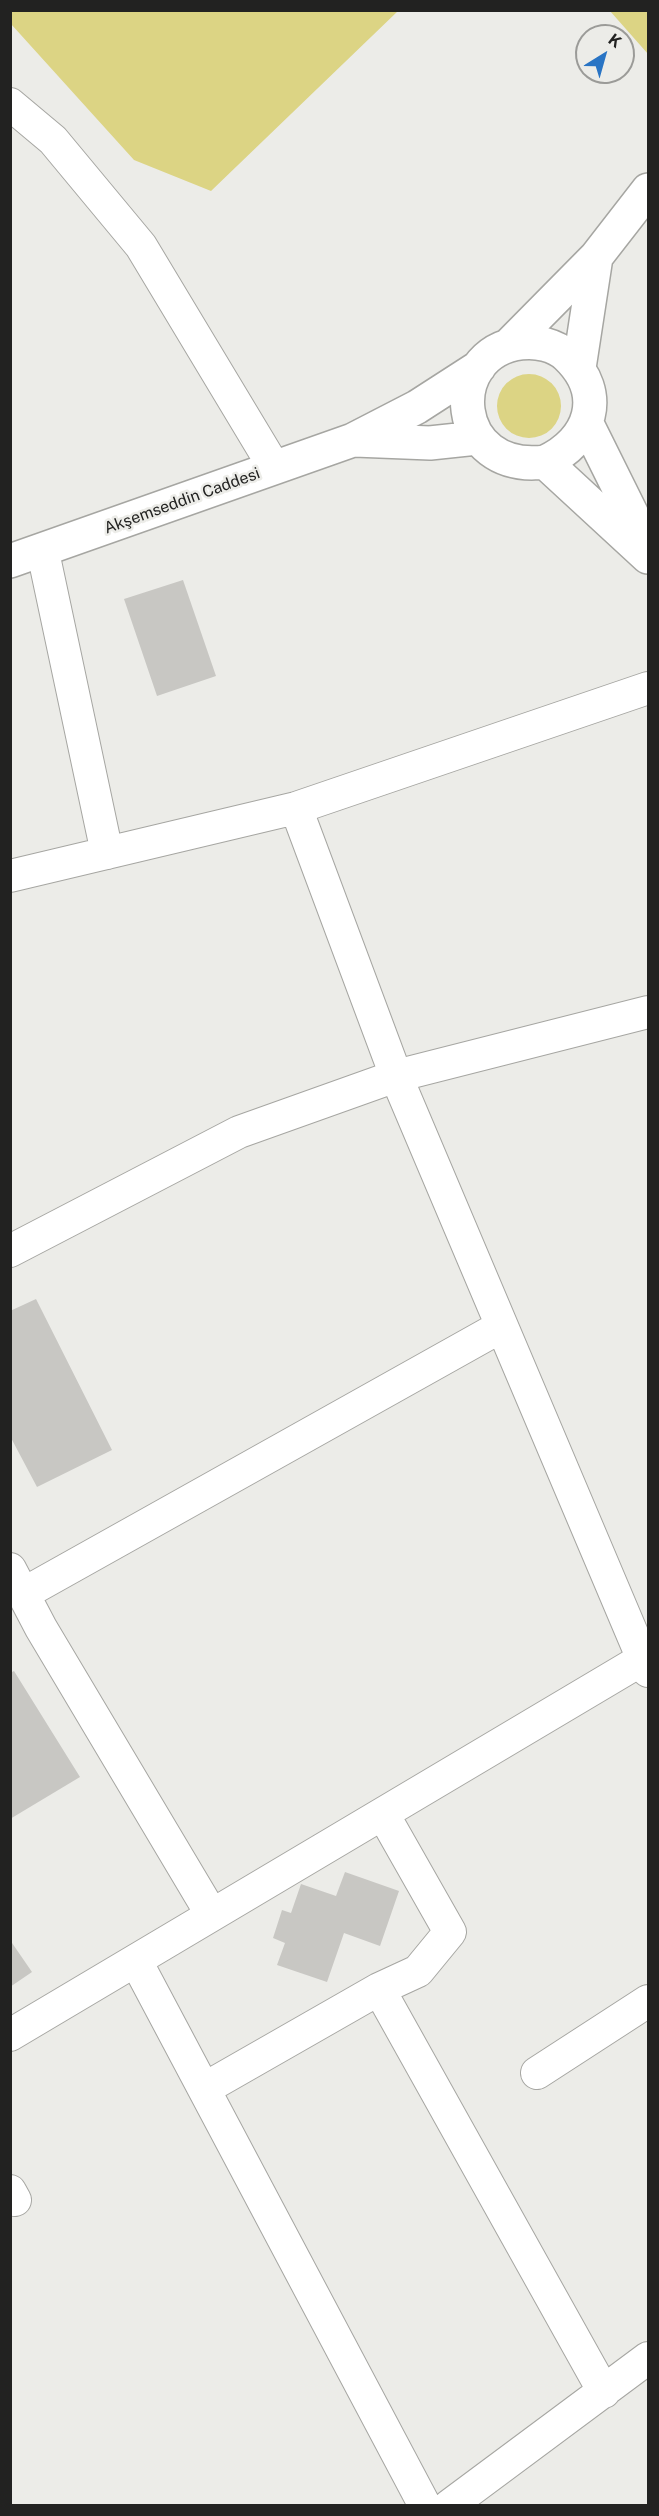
<!DOCTYPE html>
<meta charset="utf-8">
<style>
body{margin:0}
#map{position:relative;width:659px;height:2516px;overflow:hidden;background:#ecece8;font-family:"Public Sans",sans-serif}
canvas{display:block}
.frame{position:absolute;inset:0;border:12px solid #222221;pointer-events:none}
.north{position:absolute;left:575px;top:24px;width:60px;height:60px;box-sizing:border-box;background:#ecece8;border:2px solid #9b9b98;border-radius:50%;rotate:37deg;font-size:16px;font-weight:700;line-height:24px;text-align:center;color:#222221}
.north::after{content:'';display:block;margin:auto;width:21px;height:27px;background:#2974c4;clip-path:polygon(50% 0,100% 100%,50% 72%,0 100%)}
</style>
<div id="map">
<canvas width="659" height="2516"></canvas>
<div class="frame"></div>
<div class="north">K</div>
</div>
<script>
const ctx = document.querySelector('canvas').getContext('2d');
ctx.lineJoin = 'round';
function fill(path, color) {
  ctx.fillStyle = color;
  ctx.fill(path, 'evenodd');
}
function trace(path, color, width, dash) {
  ctx.strokeStyle = color;
  ctx.lineWidth = width;
  ctx.lineCap = dash ? 'butt' : 'round';
  ctx.setLineDash(dash || []);
  ctx.stroke(path);
}
function write(font, color, halo, rows, align = 'center') {
  ctx.font = font + ' "Public Sans",sans-serif';
  ctx.lineWidth = 5;
  ctx.setLineDash([]);
  ctx.textBaseline = 'middle';
  ctx.strokeStyle = halo;
  ctx.fillStyle = color;
  for (const [text, x, y, turn = 0] of rows) {
    ctx.save();
    ctx.translate(x, y);
    ctx.rotate((+turn || 0) * Math.PI / 180);
    ctx.textAlign = isNaN(turn) ? turn : align;
    if (halo) ctx.strokeText(text, 0, 0);
    ctx.fillText(text, 0, 0);
    ctx.restore();
  }
}
fill(new Path2D(`
 M11 10H398V11L211 191 134 160 11 24Z
 M610 11H648V54Z
 M497 406a32 32 0 1 1 64 0a32 32 0 1 1-64 0Z`), '#dcd484');
fill(new Path2D(`
 M183 580 216 676 157 696 124 599Z
 M36 1299 112 1450 37 1487 10 1436V1311Z
 M14 1671 80 1777 10 1819V1673Z
 M345 1872 399 1891 380 1946 344 1933 327 1982 277 1965 285 1943 273 1938 282 1910 291 1913 301 1884 336 1896Z
 M10 1940 32 1972 10 1987Z`), '#c8c7c3');
const minor = new Path2D(`
 M10 104 53 140 141 246 274 467
 M43 552 107 853
 M296 808 396 1076 648 1671
 M10 876 296 808 648 688
 M10 1251 239 1132 396 1076 648 1012
 M10 1569 41 1628 212 1915
 M23 1594 502 1326
 M136 1961 425 2506
 M379 1989 604 2392
 M10 2035 648 1656
 M537 2073 648 2001
 M204 2089 379 1989 418 1971 450 1932 383 1814
 M10 2191 15 2200
 M449 2506 648 2358`);
const tertiary = new Path2D(`
 M510 344 596 257 648 190
 M579 368 596 257
 M587 424 648 547
 M355 440 430 443 477 438
 M545 462C591 441 607 394 567 356 555 345 537 341 521 343 442 353 451 474 545 462L648 557
 M10 561 353 440 417 407 479 367`);
trace(minor, '#a6a6a2', 34);
trace(tertiary, '#a6a6a2', 36);
trace(minor, '#fff', 32);
trace(tertiary, '#fff', 33);
write('16px', '#222221', '#ecece8', [
 ["Akşemseddin Caddesi",182,501,-20]
]);
</script>
